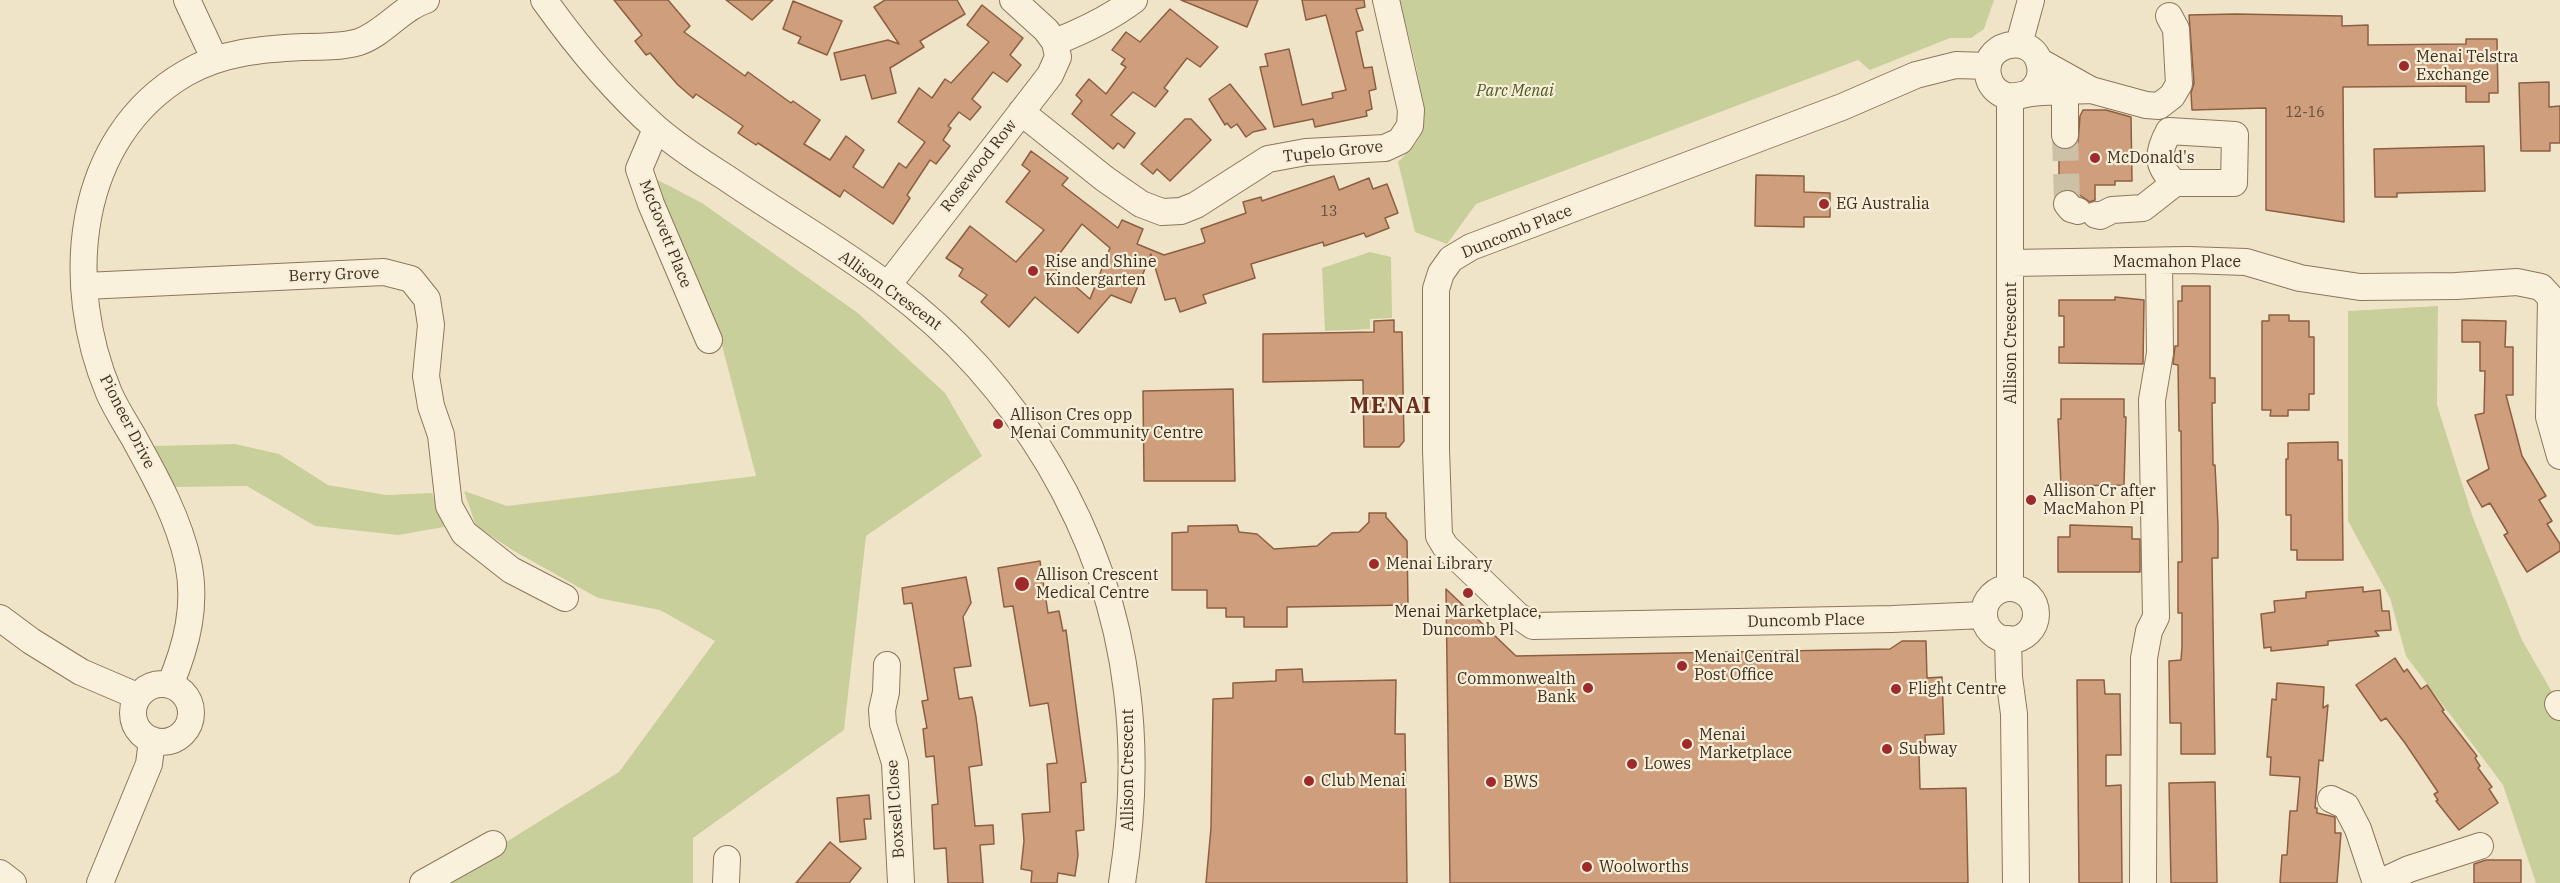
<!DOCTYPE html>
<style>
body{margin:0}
canvas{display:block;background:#f0e4c8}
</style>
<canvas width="2560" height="883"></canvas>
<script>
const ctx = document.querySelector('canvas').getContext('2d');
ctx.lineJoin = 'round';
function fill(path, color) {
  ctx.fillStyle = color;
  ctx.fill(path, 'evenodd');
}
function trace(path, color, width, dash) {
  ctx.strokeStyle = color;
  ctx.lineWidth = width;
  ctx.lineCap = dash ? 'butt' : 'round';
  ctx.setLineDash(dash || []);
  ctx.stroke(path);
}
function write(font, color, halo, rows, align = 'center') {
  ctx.font = font + ' "IBM Plex Serif",serif';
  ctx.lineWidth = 4.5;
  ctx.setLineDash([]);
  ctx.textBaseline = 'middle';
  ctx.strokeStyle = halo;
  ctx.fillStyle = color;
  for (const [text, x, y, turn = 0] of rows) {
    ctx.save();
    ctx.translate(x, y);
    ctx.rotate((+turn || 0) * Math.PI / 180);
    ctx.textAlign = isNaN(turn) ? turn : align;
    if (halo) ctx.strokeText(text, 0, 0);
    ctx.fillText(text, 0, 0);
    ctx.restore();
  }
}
fill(new Path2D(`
 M1400 0H1994L1984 29 1971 38H1950L1870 70 1858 60 1476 204 1447 244 1415 232 1398 162C1408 152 1419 143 1423 129 1429 106 1406 27 1400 0Z
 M650 176 702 203 858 313 945 393 982 456 866 536 844 730 693 838V883H440L619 772 715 641 660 610 598 598 514 551 476 526 464 491 507 506 756 476 717 326Z
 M1370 252 1391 257 1392 318 1370 319V329L1325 331 1322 268Z
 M2438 306 2437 405 2473 518 2522 640 2560 706V883H2536L2503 785 2406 656 2390 598 2348 521V311Z
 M235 444 279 454 328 485 386 495 432 493 444 527 398 535 315 526 247 486 174 487 153 446Z`), '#c9cf9b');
const building = new Path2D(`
 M614 0H668L690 26 684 32 745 76 748 72 791 103 793 101 820 120 804 144 830 160 846 136 864 150 853 167 883 188 899 163 906 168 925 142 898 122 919 88 932 98 945 79 951 83 989 42 967 25 982 5 1023 38 1010 55 1021 65 1007 82 993 72 972 99 981 107 970 120 959 112 948 126 951 128 943 140 950 146 936 164 930 160 907 195 910 198 893 224 844 190 840 197 758 143 756 145 738 133 743 126 696 94 693 98 678 85 650 53 646 55 635 41 642 35Z
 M726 0H773L752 20Z
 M885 0H957L965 14 920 41 924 47 890 68 896 93 872 99 865 75 841 80 834 53 888 40 899 44 874 7Z
 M1181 0H1258L1247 27Z
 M1302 0H1364L1365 7 1356 9 1363 30 1356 32 1364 68 1372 67 1376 89 1369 91 1372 109 1366 111 1367 116 1315 127 1313 119 1274 127 1260 67 1268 66 1265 54 1289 49 1302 105 1333 98 1332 93 1346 90 1326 15 1306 20Z
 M793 1 842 21 827 55 798 43 801 37 783 29Z
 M1170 9 1218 47 1200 67 1187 58 1164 88 1168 91 1155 107 1133 92 1111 115 1135 133 1124 148 1118 143 1113 149 1072 114 1082 101 1076 95 1089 79 1106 94 1126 67 1121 64 1125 59 1112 50 1126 32 1140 42Z
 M2236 14 2342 16V26L2368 25V45L2466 44V39H2497L2498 93H2489V102H2466V86L2343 87 2344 222 2266 210V108L2192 110 2191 93 2194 83 2189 15Z
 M2549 82V107L2560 106V143H2550V151H2521L2519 83Z
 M1230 84 1266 129 1253 132 1246 137 1237 124 1231 128 1227 123 1225 125 1209 99Z
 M2083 110H2106L2131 117 2132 181H2115V185H2095V200L2090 202 2072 190 2059 192V148H2072L2078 143 2080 116Z
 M1185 119H1191L1211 140 1170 181 1157 169 1153 174 1141 164Z
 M2484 146 2485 191 2397 193V197H2375L2374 149Z
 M1031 151 1068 178 1062 185 1118 228 1122 220 1143 229 1137 244 1164 255 1204 243 1205 241 1201 229 1246 213 1243 202 1261 197 1262 201 1334 176 1339 190 1369 178 1373 189 1387 184 1398 213 1385 218 1389 228 1366 237 1364 233 1324 246 1323 242 1251 264 1255 278 1203 295 1206 303 1180 312 1175 298 1165 300 1151 254 1131 303 1111 295 1078 333 1035 297 1009 327 981 302 987 295 959 276 963 269 946 258 970 226 1016 262 1044 230 1006 202 1030 171 1022 165ZM1082 224 1110 248 1090 299 1051 265Z
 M1756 175 1804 176V192L1830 193V217H1804V227L1755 226Z
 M2182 286H2210V378H2215V403H2212L2213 465H2215L2218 525V558H2212L2215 754H2181V723H2170L2169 661 2181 660 2182 647V613H2178V562H2182L2181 431H2179L2178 365 2173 364 2175 346H2178V301H2182Z
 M2115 297 2144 300 2143 364 2059 363V347H2064V316H2059V300H2115Z
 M2269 315H2289V321H2309V337H2314V394H2309V410H2288V416H2270L2271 410H2262V321H2269Z
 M1394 320V332H1402L1404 441 1399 447H1364L1363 380 1263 382V334L1374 332V321Z
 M2462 320 2506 321 2505 347H2513V395H2506L2522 456 2546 496 2539 500 2552 521 2547 524 2560 544V551L2527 572 2504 535 2508 533 2490 503 2482 507 2467 481 2489 469 2475 415 2484 413 2485 371H2480V342H2462Z
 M1233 389 1235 481H1144L1143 391Z
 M2061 399H2124V417H2126L2124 485 2061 486 2058 419H2061Z
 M2338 442V460H2342L2343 560H2297V550H2291V515H2286V459H2288V443Z
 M1369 513H1386V517L1407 541 1408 605 1287 607V627H1244V617H1226V608H1207V590H1172V533L1188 532V526L1237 525 1239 532 1257 534 1274 549 1317 546 1332 533 1359 532 1369 522Z
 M2070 525 2132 527V539H2140V572H2058V537H2070Z
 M1040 561 1048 613 1059 611 1063 631 1066 630 1086 782 1081 783 1084 830 1076 831 1078 855 1075 876 1058 873 1057 883H1031L1032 871 1021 869 1024 841 1022 814 1050 812 1047 764 1057 763 1048 703 1030 706 1013 606 1004 607 998 568Z
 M966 577 971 603 963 617 971 666 954 668 959 699 972 697 976 717 982 765 969 767 975 826 993 825 994 844 980 845 983 883H948L946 848 934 849 932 805 938 804 934 756 926 757 923 729 927 728 922 701 928 700 912 603 904 604 902 588Z
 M2363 587V592L2380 590 2382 611H2389L2391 630 2375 631 2379 636 2328 641V645L2271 651V647L2264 648 2261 614 2275 612 2274 601 2306 598V592Z
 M1446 589 1516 656 1890 649 1902 641H1926L1927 678 1942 677 1944 734 1925 735 1926 753H1919L1920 789 1966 788 1968 883H1450Z
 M2395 658 2404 672 2407 669 2421 689 2427 685 2444 710 2442 711 2477 756 2475 758 2480 766 2478 768 2492 787 2489 789 2498 803 2459 830 2436 801 2438 800 2434 794 2438 792 2405 743 2386 718 2381 721 2356 685Z
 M1302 669 1303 682 1396 680 1395 734H1405L1407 883H1206L1211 828 1213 699 1233 698V683L1276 681V670Z
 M2077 680H2104L2105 694H2120L2121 755H2106V786L2121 785 2122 883H2079Z
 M2277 683 2324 687 2323 708 2328 705 2323 761 2319 760 2315 808H2317V813L2335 817V833H2341L2337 883H2280L2282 855H2287L2290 811H2297L2300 777 2270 775 2271 757H2267L2272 699 2276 700Z
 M2215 782 2217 883H2171L2169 783Z
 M869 795 871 819H864L866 839 840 842 837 798Z
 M830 842 861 868 849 883H796Z
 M2486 860H2521V883H2474V864Z`);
fill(building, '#cf9f7d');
trace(building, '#8d5f41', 1.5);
trace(new Path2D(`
 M2065 135 2067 204`), '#ccc0a6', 26, [26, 13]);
const minor = new Path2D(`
 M187 0 215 60
 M544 0C577 46 613 90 656 128 677 146 701 162 725 177 779 214 837 247 890 287 1018 382 1108 532 1127 691 1135 754 1132 820 1122 883
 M1013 0 1046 30 1055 42C1083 31 1110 18 1134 0
 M2019 44 2031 0
 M2039 61 2091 90 2146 105 2159 106 2172 96 2179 84 2176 29 2169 16
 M2028 93C2037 87 2042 77 2040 66 2034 29 1977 44 1989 79 1991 86 1997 92 2004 95 2014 99 2022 94 2031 93 2051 91 2071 91 2091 90
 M2010 97V588
 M1021 112 1105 179 1141 204 1162 212 1181 211 1196 205 1268 159 1306 152 1385 148 1400 141 1410 126 1411 110 1386 0
 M656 129 639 169 651 204 709 340
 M2169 131 2235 135 2234 183H2175C2156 166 2157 153 2169 131Z
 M2065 135V92
 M2067 204 2071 209 2078 211
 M2096 215 2100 216 2112 210 2143 208 2175 183
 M2011 263 2188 260 2246 262 2300 278 2360 287 2456 286 2517 282 2541 287 2551 298
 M888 285 1050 75 1058 57 1055 42
 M85 286 384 272 411 279 427 299 431 325 426 376 431 406 441 435 449 506 464 533 511 570 565 598
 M2551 298 2549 417 2560 456
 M1984 614a26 26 0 1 1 52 0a26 26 0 1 1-52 0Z
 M1984 615 1892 619 1533 626 1517 615 1445 546 1439 536 1436 450V289L1441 273 1451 259 1471 247 1842 107 1916 75 1956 65 1988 66
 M0 618 31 641 81 672 137 696
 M2008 639 2009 677 2014 714 2016 883
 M887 665 886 692 882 710 883 724 895 763 901 883
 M133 713a29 29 0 1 1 58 0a29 29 0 1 1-58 0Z
 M170 685C187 645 197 605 188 562 178 517 156 478 134 438 126 424 116 409 109 393 63 284 74 138 186 73 222 52 263 49 303 47 321 47 342 47 359 42 385 33 401 8 426 0
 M2558 704 2560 707
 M2331 799 2346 806 2358 829 2376 883
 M0 873 13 883
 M100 883 149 764 152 740
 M423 883 493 844
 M726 883 727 859
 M2143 883 2144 658 2149 631 2156 617 2152 400 2160 353 2159 261
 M2379 883 2409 869 2480 846`);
trace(minor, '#8d765c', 28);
trace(minor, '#faf1dc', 26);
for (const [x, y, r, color] of [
 [2404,66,6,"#9e2a2b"],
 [2095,158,6,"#9e2a2b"],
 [1824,204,6,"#9e2a2b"],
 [1033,271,6,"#9e2a2b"],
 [998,424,6,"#9e2a2b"],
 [2031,500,6,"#9e2a2b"],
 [1374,564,6,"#9e2a2b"],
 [1022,584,8,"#9e2a2b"],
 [1468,593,6,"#9e2a2b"],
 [1682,666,6,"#9e2a2b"],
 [1588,688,6,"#9e2a2b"],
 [1896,689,6,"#9e2a2b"],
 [1687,744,6,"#9e2a2b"],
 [1887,749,6,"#9e2a2b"],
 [1632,764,6,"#9e2a2b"],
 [1309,781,6,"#9e2a2b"],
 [1491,782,6,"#9e2a2b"],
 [1587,867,6,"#9e2a2b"]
]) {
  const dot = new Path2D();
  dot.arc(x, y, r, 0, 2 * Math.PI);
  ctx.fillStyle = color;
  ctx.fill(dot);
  trace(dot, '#f7eed8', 2);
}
write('14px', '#624a37', null, [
 ["12-16",2305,113],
 ["13",1329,212]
]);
write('16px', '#3d2e20', '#f7eed8', [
 ["Menai Telstra",2416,57],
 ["Exchange",2416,75],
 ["McDonald's",2107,158],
 ["EG Australia",1836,204],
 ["Rise and Shine",1045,262],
 ["Kindergarten",1045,280],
 ["Allison Cres opp",1010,415],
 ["Menai Community Centre",1010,433],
 ["Allison Cr after",2043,491],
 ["MacMahon Pl",2043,509],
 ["Menai Library",1386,564],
 ["Allison Crescent",1036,575],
 ["Medical Centre",1036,593],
 ["Menai Marketplace,",1468,612,"center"],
 ["Duncomb Pl",1468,630,"center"],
 ["Menai Central",1694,657],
 ["Post Office",1694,675],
 ["Commonwealth",1576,679,"right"],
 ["Bank",1576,697,"right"],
 ["Flight Centre",1908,689],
 ["Menai",1699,735],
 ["Marketplace",1699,753],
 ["Subway",1899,749],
 ["Lowes",1644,764],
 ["Club Menai",1321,781],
 ["BWS",1503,782],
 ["Woolworths",1599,867]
], 'left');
write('italic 16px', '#4d5a26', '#f7eed8', [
 ["Parc Menai",1515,91]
]);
write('16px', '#3d2e20', '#f7eed8', [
 ["Tupelo Grove",1333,152,-6],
 ["Rosewood Row",979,166,-52],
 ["Duncomb Place",1517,232,-22],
 ["McGovett Place",665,234,68],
 ["Macmahon Place",2177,262],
 ["Berry Grove",334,275,-2],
 ["Allison Crescent",890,291,36],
 ["Allison Crescent",2011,343,-90],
 ["Pioneer Drive",127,422,63],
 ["Duncomb Place",1806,621,-1],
 ["Allison Crescent",1128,770,-90],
 ["Boxsell Close",896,809,-94]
]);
ctx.letterSpacing = '1.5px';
write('bold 22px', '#6b2e1e', '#f7eed8', [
 ["MENAI",1391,407]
]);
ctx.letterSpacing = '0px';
</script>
